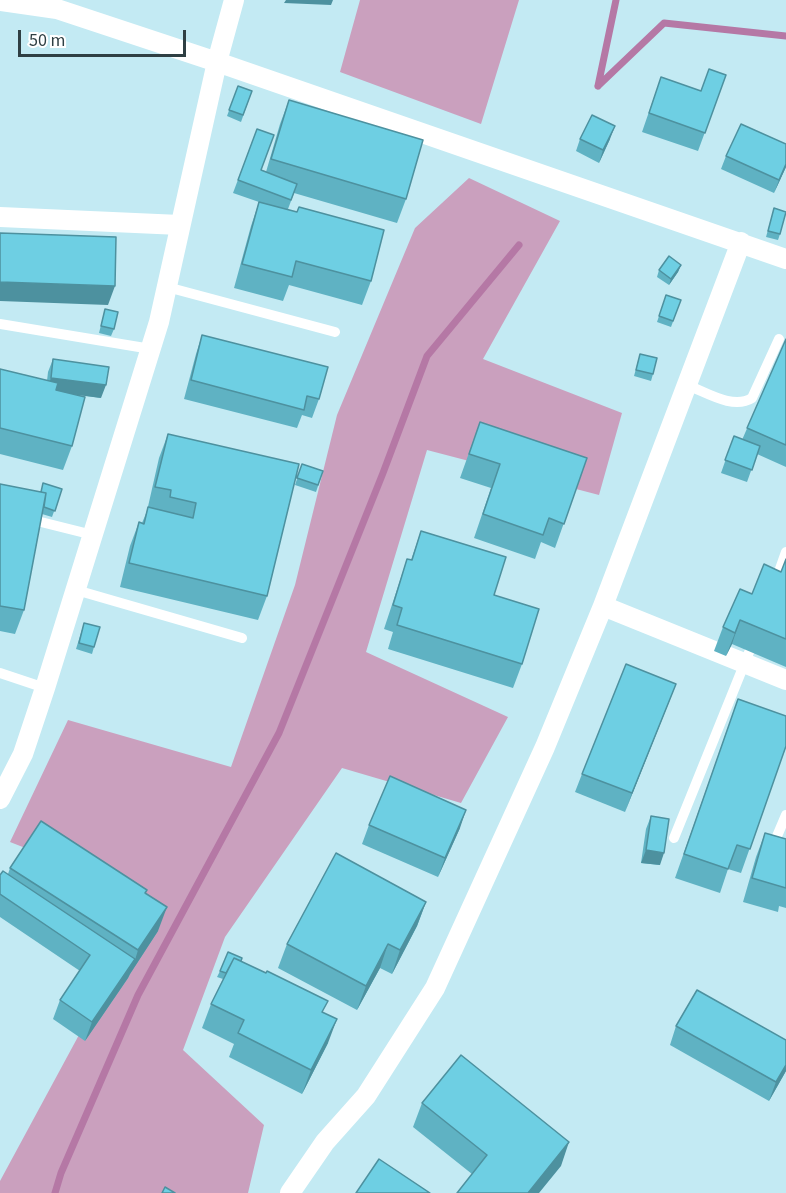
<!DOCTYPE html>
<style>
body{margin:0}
#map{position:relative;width:786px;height:1193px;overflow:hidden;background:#c3eaf3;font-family:"Source Sans 3",sans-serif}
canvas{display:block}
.scale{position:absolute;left:18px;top:30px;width:168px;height:27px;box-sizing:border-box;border:3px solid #2f3f43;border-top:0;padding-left:8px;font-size:18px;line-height:21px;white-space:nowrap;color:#2f3f43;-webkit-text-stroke:4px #fff;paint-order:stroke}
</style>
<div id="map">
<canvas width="786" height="1193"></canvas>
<div class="scale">50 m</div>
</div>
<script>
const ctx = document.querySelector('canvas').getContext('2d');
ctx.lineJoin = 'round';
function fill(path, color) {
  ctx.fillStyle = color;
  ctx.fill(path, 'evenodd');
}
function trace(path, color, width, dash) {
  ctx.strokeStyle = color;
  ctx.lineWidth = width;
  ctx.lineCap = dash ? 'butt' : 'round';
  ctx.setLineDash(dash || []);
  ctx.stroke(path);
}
fill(new Path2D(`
 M360 0H519L481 124 340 72Z
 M469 178 560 221 483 359 622 413 599 495 427 450 366 652 508 717 461 803 342 768 225 937 183 1050 264 1125 248 1193H0V1181L153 898 10 842 68 720 231 767 295 585 337 415 415 228Z`), '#caa0be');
trace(new Path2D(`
 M598 86 664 23 786 36
 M598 86 616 0
 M55 1193 61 1173 138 995 279 733 383 473 427 356 519 245`), '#b578a5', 7);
trace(new Path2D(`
 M167 287 335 332
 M0 324 151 349
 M687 385C706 392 733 410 752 398L779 339
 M30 513 41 522 93 535
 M775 583 786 552
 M76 590 242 638
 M0 673 45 688
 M674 838 754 640
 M772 848 786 815`), '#fff', 10);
trace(new Path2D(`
 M0 1 57 9 217 62 786 259
 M0 217 180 225
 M603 606 786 680
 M0 799 23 754 45 688 159 322 217 62 234 0
 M290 1193 325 1142 366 1096 435 988 545 747 603 606 741 242`), '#fff', 20);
fill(new Path2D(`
 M726 75 698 151 642 132 661 77 701 91Z
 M238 86 252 91 241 122 227 116Z
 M289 100 406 199 397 223 294 193 288 209 371 281 362 305 289 285 283 301 234 288 251 226 259 202 233 193 257 129 261 170 266 172 280 124Z
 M580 139H610L599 163 576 151Z
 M786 144V167L774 193 721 169 726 156Z
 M774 208 780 234 778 240 766 237Z
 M681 265 678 272 669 285 657 277 659 270Z
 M666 295 681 300 671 327 657 322Z
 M105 309 114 329 111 336 99 333Z
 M202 335 319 399 312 418 302 415 297 428 184 399 196 354Z
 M786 339V467L757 454 747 482 721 473 734 436 742 440Z
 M640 354 653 374 651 381 634 376Z
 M53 359 101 398 73 394 72 446 63 470 0 454V369L47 381 48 372Z
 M480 422 587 458 555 548 541 542 535 559 474 538 491 488 460 478Z
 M168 434 267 596 258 620 120 587 130 546 139 522 142 523 147 511 159 458Z
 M302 464 323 471 316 492 295 485Z
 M0 484 40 492 62 489 52 517 42 514 24 610 15 634 0 631Z
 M421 531 494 595 522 664 513 688 388 649 393 632 384 629 407 559 411 560Z
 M786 559V667L732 644 726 656 714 651 723 627 752 594 781 572Z
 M84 623 94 647 92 654 76 649Z
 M676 684 625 812 575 792 582 774Z
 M738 699 786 746 741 873 728 869 720 893 675 878Z
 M651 816 660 865 641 863 646 829Z
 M369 825 460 828 438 877 362 844Z
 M765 833 786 839V908L779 906 778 912 743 902 756 857Z
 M10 868 146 894 158 931 130 974 128 978 85 1041 53 1019 60 1000 80 971 0 917V875L8 874Z
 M426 902 417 926 392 974 380 968 357 1010 278 968 287 944Z
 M241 961 324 1013 328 1043 302 1094 229 1057 234 1044 202 1028 211 1004 223 979 217 977 220 971Z
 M676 1026 786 1071 769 1101 670 1045Z
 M422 1103 561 1166 472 1174 413 1127Z`), '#5fb2c3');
fill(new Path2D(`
 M286 0H333L331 5 284 3Z
 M615 126 610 139 599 163 603 150Z
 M786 164V167L774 193 779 180Z
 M681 265 678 272 669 285 671 279Z
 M0 282 115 286 108 305 0 301Z
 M51 378 106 385 101 398 46 391Z
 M740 620 732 644 726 656 735 633Z
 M676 684 669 702 625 812 632 793Z
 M466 810 460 828 438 877 445 858Z
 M646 850 664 853 660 865 641 863Z
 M426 902 417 926 392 974 400 950Z
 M167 907 158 931 130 974 128 978 85 1041 92 1022 135 960 138 950Z
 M388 944 380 968 357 1010 366 986Z
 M337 1019 328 1043 302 1094 311 1070Z
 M786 1065V1071L769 1101 776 1082Z
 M569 1142 561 1166 539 1193H528Z`), '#4d919f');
const building = new Path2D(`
 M709 69 726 75 705 133 649 113 661 77 701 91Z
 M238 86 252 91 243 115 229 110Z
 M289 100 423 140 406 199 271 159Z
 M592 115 615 126 603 150 580 139Z
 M741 124 786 144V164L779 180 726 156Z
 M257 129 274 135 261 170 297 184 291 200 238 180Z
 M259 202 297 212 299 207 384 230 371 281 296 261 292 277 242 264Z
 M774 208 786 212 780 234 768 231Z
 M0 233 116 237 115 286 0 282Z
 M669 256 681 265 671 279 659 270Z
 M666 295 681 300 673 321 659 316Z
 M105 309 118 312 114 329 101 326Z
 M202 335 328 367 319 399 307 396 304 410 191 380Z
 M786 339V445L747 428Z
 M640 354 657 358 653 374 636 370Z
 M53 359 109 367 106 385 51 378Z
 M0 369 58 383 56 390 85 397 72 446 0 428Z
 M480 422 587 458 564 524 549 518 543 535 483 514 500 464 469 454Z
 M168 434 299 464 267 596 129 563 139 522 144 524 148 507 193 518 196 503 170 497 171 490 155 487Z
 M734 436 760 446 752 470 725 460Z
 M302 464 323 471 318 485 297 478Z
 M43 483 62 489 55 511 44 507 46 493 41 492Z
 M0 484 46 493 24 610 0 606Z
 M421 531 506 557 494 595 539 609 522 664 397 625 402 608 393 605 407 559 412 560Z
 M786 559V639L740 620 735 633 723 627 740 589 752 594 764 564 781 572Z
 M84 623 100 627 94 647 79 643Z
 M626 664 676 684 632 793 582 774Z
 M738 699 786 716V746L750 849 737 845 728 869 684 854Z
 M390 776 466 810 445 858 369 825Z
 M651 816 669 819 664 853 646 850Z
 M41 821 147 890 145 893 167 907 138 950 10 868Z
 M765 833 786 839V888L752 878Z
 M336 853 426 902 400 950 388 944 366 986 287 944Z
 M3 871 135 959 92 1022 60 1000 90 955 0 894V875Z
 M228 952 242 958 241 961 234 958 226 973 220 971Z
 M234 958 266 973 267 971 328 1001 322 1012 337 1019 311 1070 238 1033 244 1020 211 1004Z
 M697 990 786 1040V1065L776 1082 676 1026Z
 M461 1055 569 1142 528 1193H457L487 1155 422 1103Z
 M379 1159 430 1193H356Z
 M165 1187 175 1193H162Z`);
fill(building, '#6ecfe3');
trace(building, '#4d919f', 1.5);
</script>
